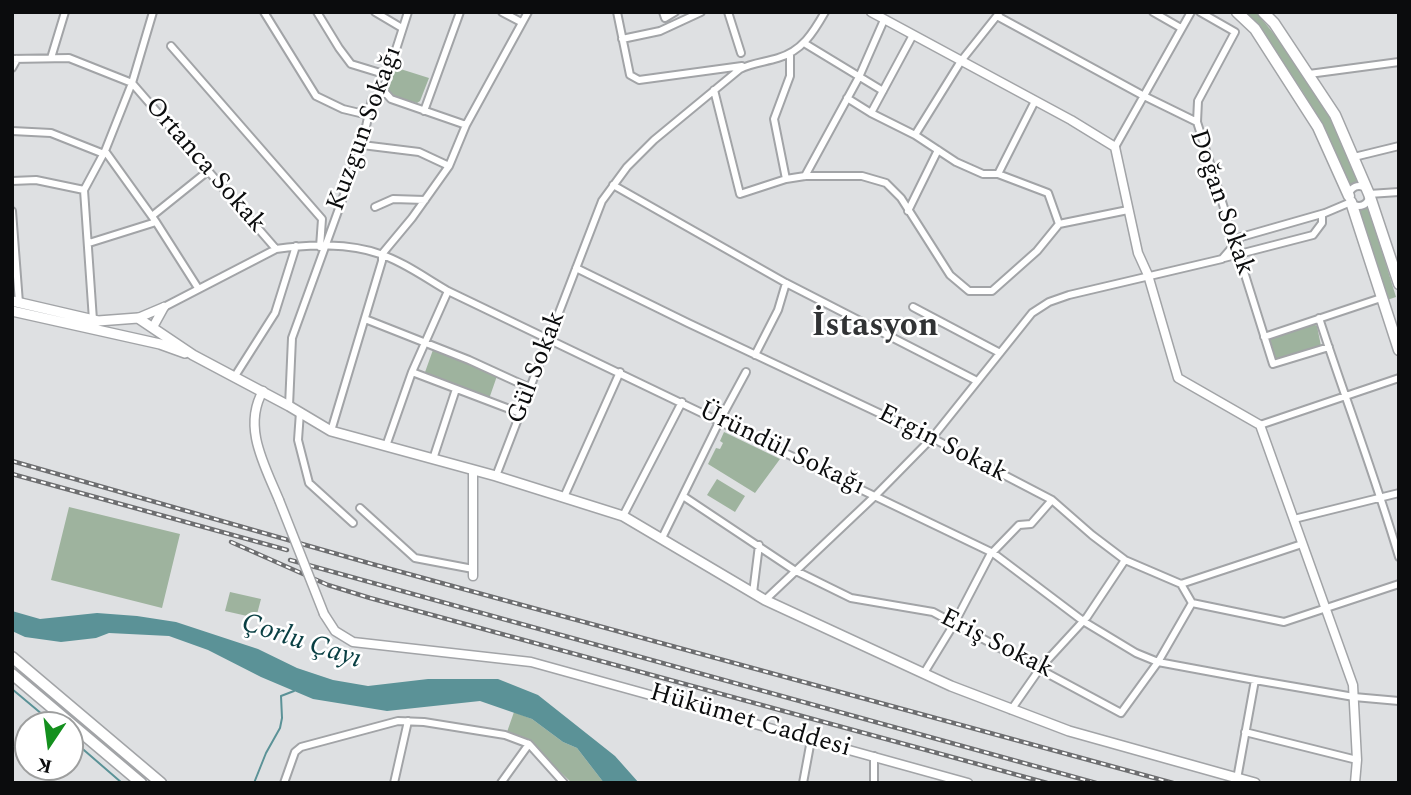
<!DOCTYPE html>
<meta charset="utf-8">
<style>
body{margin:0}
#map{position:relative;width:1411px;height:795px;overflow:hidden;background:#dee0e2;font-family:Spectral,serif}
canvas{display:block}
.frame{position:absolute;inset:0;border:14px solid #0b0c0d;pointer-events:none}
.north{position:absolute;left:14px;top:711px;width:70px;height:70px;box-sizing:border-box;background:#fff;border:2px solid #9d9e9e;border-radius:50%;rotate:193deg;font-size:19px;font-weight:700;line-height:28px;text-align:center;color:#0b0c0d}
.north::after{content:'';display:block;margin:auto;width:24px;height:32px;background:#14901e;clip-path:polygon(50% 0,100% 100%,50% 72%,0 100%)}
</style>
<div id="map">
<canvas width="1411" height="795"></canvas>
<div class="frame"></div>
<div class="north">K</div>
</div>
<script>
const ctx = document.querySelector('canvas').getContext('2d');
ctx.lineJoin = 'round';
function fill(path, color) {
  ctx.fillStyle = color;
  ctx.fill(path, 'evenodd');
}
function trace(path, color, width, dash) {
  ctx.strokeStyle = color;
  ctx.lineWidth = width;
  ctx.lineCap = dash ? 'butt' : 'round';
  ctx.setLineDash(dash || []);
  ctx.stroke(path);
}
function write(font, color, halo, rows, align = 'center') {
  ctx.font = font + ' Spectral,serif';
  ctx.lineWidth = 5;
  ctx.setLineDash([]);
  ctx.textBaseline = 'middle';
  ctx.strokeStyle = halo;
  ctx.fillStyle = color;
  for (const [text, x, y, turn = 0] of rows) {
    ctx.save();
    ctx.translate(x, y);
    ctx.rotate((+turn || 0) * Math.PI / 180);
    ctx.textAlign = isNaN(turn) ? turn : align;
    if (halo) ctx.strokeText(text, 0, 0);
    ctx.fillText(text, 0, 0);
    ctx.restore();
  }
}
fill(new Path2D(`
 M1243 12H1256L1288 51 1312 88 1336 128 1358 183 1349 186 1319 119 1301 89Z
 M391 66 429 78 420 101 417 103C407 100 387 97 385 84 385 79 389 70 391 66Z
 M1368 205 1396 297 1387 300 1357 209Z
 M1312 323 1317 326 1321 346 1276 359 1268 339 1270 337Z
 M434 347 497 376 489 399 424 375Z
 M724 432 780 459 755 493 708 464 716 448 720 449 723 443 720 441Z
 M717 479 745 496 735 512 707 495Z
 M69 507 180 534 162 608 51 580Z
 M230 592 261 599 256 618 225 611Z
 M514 712 532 719 563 742 577 748 604 783H572L527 741 507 732Z`), '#9eb39e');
fill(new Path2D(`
 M12 611 40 619 97 613 137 616 176 622 258 649 297 668 333 680 368 686 428 679H498L538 695 615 756 639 783H604L577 748 563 742 532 719 480 701 387 711 313 699 261 677 208 650 169 636 109 633 96 638 61 642 25 637 12 631Z`), '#5b9297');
trace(new Path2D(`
 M12 689 55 725
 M70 738 122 783
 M254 783 266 753 280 728 282 718 281 696 294 691`), '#5b9297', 2);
const minor = new Path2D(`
 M264 12 316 96 343 109 368 115
 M317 12 339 48 351 64 387 75
 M375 12 402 28
 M502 12 521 22
 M617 12 630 75 639 80 742 66
 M663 12 665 18 675 12
 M728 12 741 53
 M1153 12 1181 28
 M997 16 1144 96 1197 122 1273 364 1329 347
 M622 39 660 31 701 12
 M804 43 883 91
 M171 46 322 219 320 247
 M790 53V76L774 119 786 179 805 176H862L886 183 901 198 950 275 969 291H992L1037 251 1059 224
 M51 58 65 12
 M12 59 69 58 132 83 276 249
 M12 68 17 59
 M1309 74 1399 62
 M383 90 391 99 466 125
 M714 90 740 194 786 179
 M847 98 871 113 915 135 956 162 983 174H998L1048 193 1059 224
 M424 111 460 12
 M871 113 913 35
 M1197 122 1198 101 1235 32 1200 12
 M12 131 51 133 104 154
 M915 135 961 61 1000 12
 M362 145 419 152 449 166
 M1115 147 1191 12
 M105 151 156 222 198 288
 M1354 157 1399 146
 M998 174 1035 101
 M805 176 859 77 884 20
 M12 181 36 180 84 190
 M613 185 786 283 977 381
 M1349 196a10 10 0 1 1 20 0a10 10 0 1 1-20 0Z
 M1369 194 1399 192
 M375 207 393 199 425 200
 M12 211 19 303
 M908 211 938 150
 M152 216 208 171
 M1059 224 1128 210
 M89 243 156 222
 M1224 258 1313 235 1322 223V214
 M576 268 688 323 932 438 1006 476 1052 500 1092 535 1125 560 1181 584 1302 544
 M164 307 276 249C308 244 350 243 380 254 404 262 427 279 448 291L993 553 1083 621 1136 653 1158 662 1255 680 1354 697 1399 701
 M913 307 1000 353
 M1319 318C1345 398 1375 476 1399 557
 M365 319 469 360 530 388
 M93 320 84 190 105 151 132 83 153 12
 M1264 337 1381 298
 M755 355 778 310 786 283
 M412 372 520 413
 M235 376 275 313 296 246
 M289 406 292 338 362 145 372 99 383 90 408 12
 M300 412 298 440 309 483 353 523
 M1260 425 1399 378
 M331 431 382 261V254L412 218 449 166 466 125 528 12
 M386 446 412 372 448 291
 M433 459 456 389
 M496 476 602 201 627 167 654 140 740 69C752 63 765 62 778 58 802 51 813 33 825 12
 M683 496 794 570 851 598 933 612 1121 713 1158 662 1192 603
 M564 497 620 372
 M360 508 415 558 473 569
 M623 516 682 402
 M1294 519 1399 493
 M662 538 720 420 746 372
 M1181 584 1192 603
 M753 593 759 545
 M765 600 876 495 932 438 1032 313 1049 302 1069 295 1222 259 1241 237 1325 213 1351 202
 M1192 603 1284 622 1399 584
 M924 673 954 624 990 555 1019 525 1031 524 1052 500
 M1011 710 1041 667 1087 617 1125 560
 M1245 732 1357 760
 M874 756V783
 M1237 779 1255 680
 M284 783 295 752 301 747 398 721 424 722 505 735 529 744 564 783
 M394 783 408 721
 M501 783 529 744
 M803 783 811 740`);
const tertiary = new Path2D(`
 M871 12 1071 120 1115 147 1138 253 1148 275 1178 378 1260 425 1353 685 1357 760 1355 783
 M138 318 164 307
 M153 327 164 307
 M263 391C242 427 265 466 279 500
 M473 576V470
 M324 614 335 631 353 642 531 662 968 783`);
const secondary = new Path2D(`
 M12 301 98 321 138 318 193 355 289 406 331 431 496 476 623 516 765 600 951 686 1069 731 1255 783
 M12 311 160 344 185 353`);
const primary = new Path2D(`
 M1237 12 1255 29 1318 127 1349 196
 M1263 12 1274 23 1335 115 1369 194 1399 284
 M1351 202 1399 350`);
const trunk = new Path2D(`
 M12 657 161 783
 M12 674 141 783`);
trace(minor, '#a2a4a7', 10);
trace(tertiary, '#a2a4a7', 11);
trace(secondary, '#a2a4a7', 12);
trace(primary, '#a2a4a7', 13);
trace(trunk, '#a2a4a7', 13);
trace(minor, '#fff', 6);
trace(tertiary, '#fff', 8);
trace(secondary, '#fff', 9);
trace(primary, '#fff', 10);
trace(trunk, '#fff', 10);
const rail = new Path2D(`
 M12 461 372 564 1173 783
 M12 474 287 550
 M231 542 328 585 370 598 1047 783
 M290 560 1096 783`);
trace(rail, '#6d6e70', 4.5);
trace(rail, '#fff', 2, [5]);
const tertiaryBridge = new Path2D(`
 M279 500 324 614`);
trace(tertiaryBridge, '#a2a4a7', 11, []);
trace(tertiaryBridge, '#fff', 8);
write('26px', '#0b0c0d', '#fff', [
 ["Kuzgun Sokağı",366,129,-70],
 ["Ortanca Sokak",204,166,49],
 ["Doğan Sokak",1220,203,71],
 ["Gül Sokak",538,368,-69],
 ["Ergin Sokak",942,445,27],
 ["Üründül Sokağı",781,450,26],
 ["Eriş Sokak",996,645,27],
 ["Hükümet Caddesi",750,722,16]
]);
write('italic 28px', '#093f43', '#fff', [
 ["Çorlu Çayı",301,643,18]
]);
write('bold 33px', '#313335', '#fff', [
 ["İstasyon",875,329]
]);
</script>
